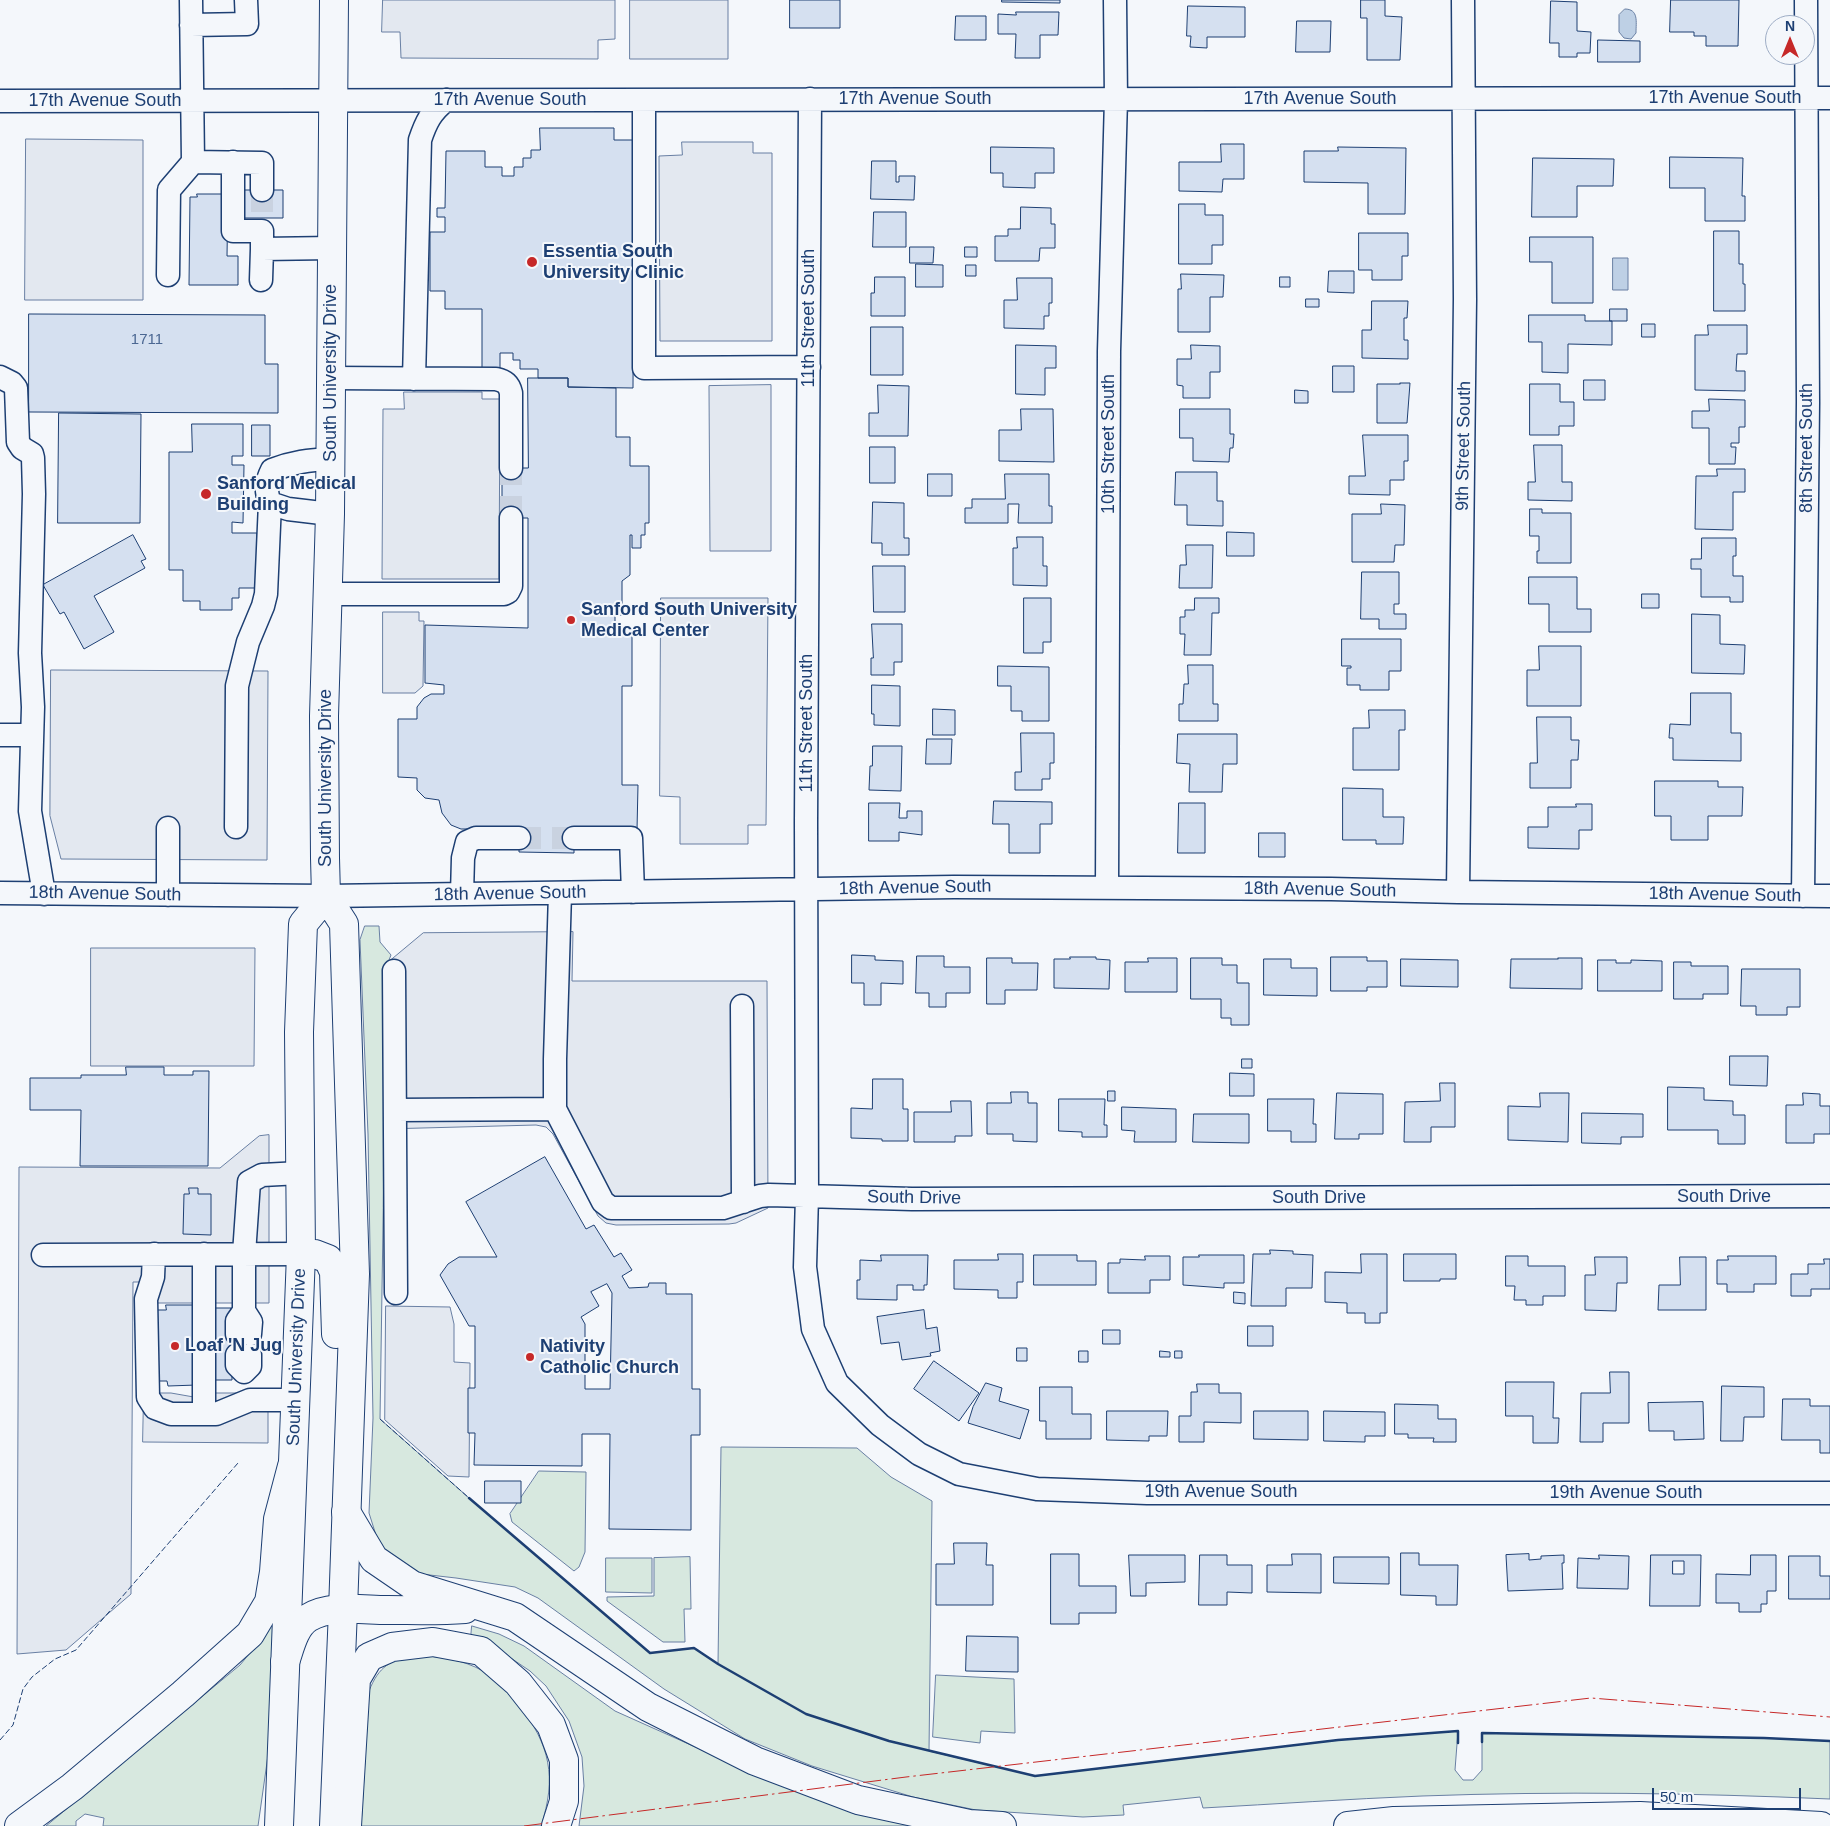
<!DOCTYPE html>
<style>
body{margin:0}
#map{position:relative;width:1830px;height:1826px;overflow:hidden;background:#f4f7fb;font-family:Helvetica,sans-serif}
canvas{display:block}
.north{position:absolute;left:1765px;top:15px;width:50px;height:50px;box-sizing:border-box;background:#f4f7fb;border:1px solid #9eadc5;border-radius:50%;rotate:0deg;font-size:14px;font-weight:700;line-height:20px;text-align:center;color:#1d3f73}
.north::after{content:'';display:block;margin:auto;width:18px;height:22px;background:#c62828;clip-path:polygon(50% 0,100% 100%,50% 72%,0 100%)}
.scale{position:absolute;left:1652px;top:1788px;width:149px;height:22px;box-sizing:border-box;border:2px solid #1d3f73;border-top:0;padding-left:6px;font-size:15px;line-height:18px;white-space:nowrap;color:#1d3f73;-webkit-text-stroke:4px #f4f7fb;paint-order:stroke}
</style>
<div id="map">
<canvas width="1830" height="1826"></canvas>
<div class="north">N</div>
<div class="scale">50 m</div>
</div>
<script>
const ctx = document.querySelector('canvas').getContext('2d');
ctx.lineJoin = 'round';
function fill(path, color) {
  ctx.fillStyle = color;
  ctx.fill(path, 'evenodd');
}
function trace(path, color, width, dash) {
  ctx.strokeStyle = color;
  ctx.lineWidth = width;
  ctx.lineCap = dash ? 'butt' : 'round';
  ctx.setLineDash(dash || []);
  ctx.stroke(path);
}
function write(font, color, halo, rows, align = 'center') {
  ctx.font = font + ' Helvetica,sans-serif';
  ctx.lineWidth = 4;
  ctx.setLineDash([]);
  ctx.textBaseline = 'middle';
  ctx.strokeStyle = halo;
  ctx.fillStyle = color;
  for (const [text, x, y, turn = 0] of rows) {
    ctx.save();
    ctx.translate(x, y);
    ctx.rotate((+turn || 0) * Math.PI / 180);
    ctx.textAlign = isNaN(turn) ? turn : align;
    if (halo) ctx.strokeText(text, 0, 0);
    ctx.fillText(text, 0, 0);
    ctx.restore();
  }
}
const green = new Path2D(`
 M365 926H379L380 942 391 955 387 965 380 1419 469 1498 650 1653 694 1648 718 1664 721 1447 857 1448 891 1477 932 1501 929 1751 1035 1776 1338 1740 1458 1731 1455 1770 1463 1780H1473L1482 1770V1733L1764 1738 1830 1741V1799C1694 1793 1558 1791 1422 1796 1348 1799 1276 1804 1203 1808L1200 1797 1123 1805 1124 1815 1083 1817 976 1810 913 1797 812 1766 745 1739 664 1689 538 1598 515 1587 456 1578 412 1573 381 1551 369 1513 373 1418 368 1134 360 940Z
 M539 1471 586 1472 585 1552 579 1567 574 1571 512 1522 510 1514Z
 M690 1557 691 1609H684L685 1642H663L607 1601V1597L654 1596V1558Z
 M606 1558H652V1593L606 1592Z
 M275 1615 271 1734 258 1826H103L104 1818 85 1814 76 1821V1826H46L240 1665 255 1647Z
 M472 1626 499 1634 524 1646 615 1711 760 1776 936 1826H579L584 1786 582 1757 569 1721 546 1686 530 1671 493 1646 471 1638Z
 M416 1655C440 1657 462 1659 483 1671 498 1679 508 1691 519 1705 550 1745 557 1777 541 1826H361L369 1691C379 1666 390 1660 416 1655Z
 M936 1675 1014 1679 1015 1733 981 1731 980 1743 933 1737Z`);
fill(green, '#d7e8df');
trace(green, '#687fa3', 1);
const parking = new Path2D(`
 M383 0H615V39L598 40V59L401 58 400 32H382Z
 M630 0H728V59H630Z
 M26 139 143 140V300H25Z
 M682 142H753V153H772V341H660L659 156 682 155Z
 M771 385V551H710L709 386Z
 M404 392H482V399H500L499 579H382L383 409H404Z
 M661 598H768L766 825H748V844H680V797L660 796Z
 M383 612H419V621H424L423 686 415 693H383Z
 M51 670 268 671 267 860 61 859 50 816Z
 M573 932 572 981H767L768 1208 736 1223 729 1224 616 1225 606 1223 598 1216 553 1134 546 1127 536 1125 384 1129 387 963 423 933Z
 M91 948H255L254 1066H91Z
 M269 1135V1303H145V1282H133L131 1594 66 1650 17 1654 19 1167 220 1168 259 1136Z
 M386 1306 450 1307 454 1324V1362L470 1363 469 1477 448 1476 385 1420Z
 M144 1393H171L205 1399 206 1393H268V1443L143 1442Z`);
fill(parking, '#e3e8f0');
trace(parking, '#687fa3', 1);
const water = new Path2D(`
 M1625 9C1639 9 1636 22 1636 33L1631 39 1624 38 1619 32V15Z
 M1613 258H1628V290H1613Z`);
fill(water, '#bed0e5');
trace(water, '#687fa3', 1);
const building = new Path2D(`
 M790 0H840V28H790Z
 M1002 0H1060V3L1002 2Z
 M1361 0H1385V16L1402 17 1400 60H1367V18H1361Z
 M1671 0H1739L1738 46H1706V36H1694V32H1670Z
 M1551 1 1577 2V31L1591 32 1590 53H1577V57H1559V43H1550Z
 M1188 6 1245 7V37H1207V48L1190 47 1191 36H1187Z
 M1016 12H1059L1058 35H1040V58H1015L1016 34H998V14L1016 15Z
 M956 16H986V40H955Z
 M1297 21H1331L1330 52H1296Z
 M1598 40 1640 41V62H1598Z
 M540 128H614V140H634L633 388 568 387V378H538V369H520V360H513V353H500V369H482V309H445V291H430V232H445V217H437V208H445L446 151H485V167H502V176H514V167H523V158H531V150H540Z
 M1221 144H1244V179H1223L1222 192 1179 191V162H1221Z
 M991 147 1054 148V173H1035V188L1003 187V173H991Z
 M1338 147 1406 148 1405 214H1368V183L1304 182V151H1338Z
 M1670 157 1743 158 1742 196H1745V221H1705V188H1670Z
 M1533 158 1614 159 1613 186H1577V217H1532Z
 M872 161H896V182H899V176H915L914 200 871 199Z
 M237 190H283V218H237Z
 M197 194H228L227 256H238V285H189L190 197H197Z
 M1179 204H1205V215H1223V245H1212V264H1179Z
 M1021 207 1051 208V224H1055V248H1040L1039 261H995V236H1008V229H1020Z
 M874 212H906V247H873Z
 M1714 231H1739V264H1743V284H1745V311H1714Z
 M1359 233H1408V256H1402V280H1372V270H1359Z
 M1530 237H1593V303H1552V262H1530Z
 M910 247H934L933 263H910Z
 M965 247H977V257H965Z
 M916 264 943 265V287H916Z
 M966 265H976V276H966Z
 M1329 271H1354V293L1328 292Z
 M1181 274 1224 275 1223 297H1210V332H1178V289H1181Z
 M875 277H905V316H871V293H874Z
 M1280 277H1290V287H1280Z
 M1017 278H1052V303H1049V316H1044V329L1004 328V300H1017Z
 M1306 299H1319V307H1306Z
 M1372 301H1408L1407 318H1404V340H1408V359L1362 358V330H1371Z
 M1610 309H1627V321H1610Z
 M29 314 265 315V364H278V413L29 412Z
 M1529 315H1585V321H1612V345L1568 344V373L1542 372V342H1529Z
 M1642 324H1655V337H1642Z
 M1708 325H1747V354H1737L1736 371H1745V391L1695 390V335H1708Z
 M871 327H903V375H871Z
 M1016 345 1056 346V368H1045V395L1016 394Z
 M1191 345 1220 346V372H1210V398H1183V386L1177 385V359H1191Z
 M1333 366H1354V392H1333Z
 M528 378H568V387L616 388V437H630V466H649V523H645V535H641V548H632V535H630V575L622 581V615H615V629H632V686H622V785H638L637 830H574V853L519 852V829H461L451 825 442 813 439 800 425 798 417 790V778L398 777V719H417V707L424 698 431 694H444V685L425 683V625L528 628V518H502V468H528Z
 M1584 380H1605V400H1584Z
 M1400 383H1410L1407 423H1377V384H1400Z
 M1530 384H1560V402H1574V426H1559V435H1530Z
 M878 385 909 386 908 436H869V413H878Z
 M1295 390 1308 391V403H1295Z
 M1709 399 1745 400V427H1739V443H1731V447H1736L1735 464H1709V428H1692V411H1709Z
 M1021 409H1053L1054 462 999 461V430H1021Z
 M1180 409H1230V434H1234L1233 448H1230L1229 462 1193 461V438H1180Z
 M59 413 141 414 140 523H58Z
 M192 424H243V456H232V465H244L243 523 232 522V533H257L256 588H239V598H232V610H200V601H183V570H169V452H192Z
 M252 425H270V456H252Z
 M1363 435H1408V461H1404V480H1390V495L1349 494V476H1365Z
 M1534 445H1562V482H1572V501L1528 500V482H1535Z
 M870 447H895V483H870Z
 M1717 469H1745V492H1733V530L1695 529 1696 476H1717Z
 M1176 472H1217V501H1223V526L1187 525V505H1175Z
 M928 474H952V496H928Z
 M1005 474H1049V506H1052V523H1018L1019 504H1008V523H965V508H972V499H1005Z
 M873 502 904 503V538H909V555H882V543H872Z
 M1381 504 1405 505 1404 545H1395L1394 562H1352V514H1381Z
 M1530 509H1542V513H1571V563H1537V551H1539V536H1530Z
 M1227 532 1254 533V556H1227Z
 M133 535 146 559 141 561 145 568 94 596 114 632 84 649 64 612 60 614 43 585Z
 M1017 537H1043V566H1047V586L1013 585V548H1017Z
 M1702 538H1736V556H1733V576H1743V602H1730V597H1701V569H1691V559H1701Z
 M1186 545H1213L1212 588H1179L1180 565H1186Z
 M873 566H905V612H874Z
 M1362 572H1399V604H1394V614H1406V629H1379V619H1361Z
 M1529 577H1577V609H1591V632H1549V604H1529Z
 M1642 594H1659V608H1642Z
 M1024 598H1051V642H1043V653H1024Z
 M1195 598H1219V613H1212L1211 655H1184L1185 634H1180V617H1185V610H1194Z
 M1692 614 1720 615V644L1745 645 1744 674 1692 673Z
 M872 624H902V662H894V675H871V658H873Z
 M1342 639H1401V671H1389V690H1360V685H1347V668H1351V666H1342Z
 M1539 646H1581V706H1527V670H1539Z
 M1188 665H1213V704H1218V721H1179V704H1183L1184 684H1188Z
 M998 666 1049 667V721H1022V711H1011V686H998Z
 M872 685 900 686V726L874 725V714H872Z
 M1691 693H1731V733H1741V761L1673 760V738H1669L1670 724 1690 725Z
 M933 709 955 710V735H933Z
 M1369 710H1405V730H1399V770H1353V728H1369Z
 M1537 717H1571V740H1579L1578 760H1571V788H1530V763H1537Z
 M1021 733H1054V763H1050V779H1042V790H1015V772H1021Z
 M1178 734H1237V764H1223L1222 792H1189L1190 764 1177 763Z
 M927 739H952L951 764H926Z
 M873 746H902L901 791 869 790 870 766H872Z
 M1655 781H1718V787H1743L1742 816H1708V840H1671V816H1655Z
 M1343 788 1383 789V817H1404L1403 844H1376V840H1343Z
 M994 801 1052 802V824H1040V853H1009V824H993Z
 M869 803H900L899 818H907V811H922V835L899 832V841H869Z
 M1179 803H1205V853H1178Z
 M1576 804H1592V830H1579V849L1528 848V827H1548V807H1576Z
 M1259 833H1285V857H1259Z
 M852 955 875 956V960L903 961V984L881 983V1005H864V983H852Z
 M917 956H944V967H970V993H946V1007H929V993H916Z
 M1070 957H1096V959L1110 960 1109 989 1054 988V959H1070Z
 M1331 957H1367V961H1387V987H1367V991H1331Z
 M987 958H1012V963H1038L1037 990H1005V1004H987Z
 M1148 958H1177V992H1125V962H1148Z
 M1191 958H1222V965H1237V983H1249V1025H1231V1018H1221V999H1191Z
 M1558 958H1582V989L1510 988 1511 959H1558Z
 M1264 959H1291V968H1317V996L1264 995Z
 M1401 959 1458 960V987L1401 986Z
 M1598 960H1616V963H1631V960L1662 961V991H1598Z
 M1674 962H1691V966H1728V994H1703V999H1674Z
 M1742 969H1800V1007H1787V1015H1756V1006H1741Z
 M1730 1056H1768L1767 1086 1730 1085Z
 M1242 1059H1252V1068H1242Z
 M126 1067H164V1075H193V1071H209L208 1166H80L81 1110H30V1078H81V1075H126Z
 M1230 1073 1254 1074V1096H1230Z
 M873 1079H903V1109H908V1141H882V1139L851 1138V1108L872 1109Z
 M1440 1083H1455V1127H1431V1142H1404L1405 1102 1440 1101Z
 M1668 1087 1704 1088V1100L1733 1101V1115H1745V1144H1718V1130H1668Z
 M1108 1091H1115V1101H1108Z
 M1011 1092H1028V1103H1037V1142L1013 1141V1134H987V1103H1011Z
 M1337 1093 1383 1094V1134H1359V1139H1335Z
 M1540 1093H1569L1568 1142 1508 1140V1106L1540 1107Z
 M1803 1093 1820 1094V1106H1830V1134H1814V1143H1786V1105H1803Z
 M1059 1099H1105L1104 1125H1107V1137H1082V1132L1059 1131Z
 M1268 1099H1314L1313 1124H1316V1142H1291V1131H1268Z
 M951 1101H971L972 1136H955V1142H914V1112H951Z
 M1122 1107 1176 1109V1142H1134L1135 1131 1122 1130Z
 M1582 1113 1643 1114V1137H1621V1144L1582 1143Z
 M1194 1114H1249V1143L1193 1142Z
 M545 1157 586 1229 594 1225 614 1257 621 1253 632 1270 622 1276 629 1288 648 1287 649 1283H666V1294H692V1389H700V1435H691V1530L609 1529 610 1434H582V1466L474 1465 475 1433H468V1388H475V1326H469L440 1275 448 1264 459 1257H497L466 1202ZM607 1284 612 1293 610 1389H585V1324L581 1317 599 1306 591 1292Z
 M189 1188H198V1194H211V1235L183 1234 184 1194H189Z
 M1270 1250 1293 1251V1254L1313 1255 1312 1288H1286V1306H1251L1253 1254H1270Z
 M998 1254H1023V1282H1017V1298H998V1290L954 1289V1260H998Z
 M1361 1254H1387V1313H1380V1323H1365V1313H1347V1303L1325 1302V1272L1361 1273Z
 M1404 1254H1456V1279H1440V1281H1404Z
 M881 1255H928L927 1285H924V1290H913V1285H897V1300L857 1299V1280H860V1260L881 1261Z
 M1034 1255H1077V1261H1096V1285H1034Z
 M1199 1255H1244V1283H1224V1288L1183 1285V1257H1199Z
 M1145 1256H1170V1280H1150V1293H1108V1263H1120V1259L1145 1260Z
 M1506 1256H1528V1266H1565V1296H1543V1305H1526V1300H1514L1515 1286H1506Z
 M1728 1256H1776V1284H1754V1292H1727V1284H1717V1260H1728Z
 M1595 1257H1627V1283H1617L1616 1311 1585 1310V1275H1595Z
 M1680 1257H1706V1310H1658L1659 1285H1680Z
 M1824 1259H1830V1289H1811V1296H1791V1274H1808V1264H1824Z
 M1234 1292 1245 1293V1304L1234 1303Z
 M166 1305H197V1385L168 1386 167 1381H152V1310H166Z
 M209 1308H231V1334H260V1355H232V1380H208Z
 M924 1310 926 1329 937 1327 940 1351 930 1353 931 1356 902 1360 899 1342 881 1344 877 1317Z
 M1248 1326H1273V1346H1248Z
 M1103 1330H1120V1344H1103Z
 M1017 1348H1027V1361H1017Z
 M1079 1351H1088V1362H1079Z
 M1160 1351 1170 1352V1357H1160Z
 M1175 1351H1182V1358H1175Z
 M934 1361 979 1393 959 1421 914 1389Z
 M1610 1372H1629V1423H1603V1442H1580L1581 1393H1610Z
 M1506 1382H1554L1553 1418H1559L1558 1443H1533V1416H1506Z
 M986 1383 1002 1388 999 1401 1029 1410 1020 1439 968 1423 973 1407Z
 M1197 1384H1219V1393H1241V1423L1204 1422V1442H1179V1416H1191V1392H1197Z
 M1722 1386 1764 1387V1417H1744L1743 1441H1721Z
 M1040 1387H1072V1414H1091V1439H1046V1421H1040Z
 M1783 1399H1810V1406H1830V1453H1820V1440H1782Z
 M1703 1402 1704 1439 1674 1440V1431H1649L1648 1403Z
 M1395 1404 1438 1405V1419H1456V1442H1433L1434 1438H1408V1434H1395Z
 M1107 1411H1168L1167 1436H1149V1441L1107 1440Z
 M1254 1411H1308V1440L1254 1439Z
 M1324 1411 1385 1412V1436H1365V1442L1324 1441Z
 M485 1481H521V1503H485Z
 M954 1543H987L986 1565H993V1605H936V1564H954Z
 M1401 1553H1419V1565H1458L1457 1605H1436V1596L1401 1595Z
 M1051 1554H1079V1586H1116V1613H1079V1624H1051Z
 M1292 1554H1321V1593L1267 1592V1565H1292Z
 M1529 1554V1560L1541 1559V1556L1564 1555V1563H1562L1563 1589 1508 1591 1506 1555Z
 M1129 1555H1185V1582L1146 1583V1596H1131Z
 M1200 1555H1227V1565H1252V1593L1227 1592V1605H1199Z
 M1599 1555 1629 1556 1628 1589 1577 1588 1578 1558 1599 1559Z
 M1651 1555H1701L1700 1606H1650ZM1673 1561H1684V1574H1673Z
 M1751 1555H1776V1591H1767V1604H1761V1612H1739V1603H1716V1574L1750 1575Z
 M1789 1556H1820V1576H1830V1599H1789Z
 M1334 1557H1389V1584L1334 1583Z
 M967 1636 1018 1637V1672L966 1671Z`);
fill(building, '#d5e0f0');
trace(building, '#1d3f73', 1);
trace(new Path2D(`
 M262 190V218
 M511 518V468
 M519 838H574`), '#c9d2e0', 22, [22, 11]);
const minor = new Path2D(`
 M191 0 193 162 262 163V190
 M191 25 247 24 246 0
 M810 99 806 822 807 1196 805 1267 813 1329 837 1383 880 1425 919 1454 959 1474 1037 1489 1147 1493H1830
 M644 100V368L809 367
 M0 101 1830 98
 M233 162V231H262V249
 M168 275 169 190 193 162
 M261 280 262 249 332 248
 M0 377 12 383 16 388 18 442 22 448 32 454 33 458 34 494 30 653 33 707 30 811 44 894
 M330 378 496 379C505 381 509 384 511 393V468
 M414 379 420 140C426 122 431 112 446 100
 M330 514 288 509 270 503C265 490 266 482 272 470 293 462 309 460 331 459
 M329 594H504L508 592 511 586V518
 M0 735H32
 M236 827 237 686 248 642 263 606 266 594 270 503
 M168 828V895
 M574 838H631L633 892
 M1107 887 1109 351 1116 99 1115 0
 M1458 892 1465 299 1463 0
 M0 893 326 896 954 887 1331 889 1458 892 1830 896
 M560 893 555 1059V1109L603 1202 611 1208H723L760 1196 769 1195 912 1199 1830 1196
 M462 894 463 858 467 842 476 838H519
 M1803 896 1808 402 1806 0
 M394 971 396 1293
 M742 1006 743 1202
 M395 1110 555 1109
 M154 1254 153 1277 146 1299 148 1397 155 1408 171 1414H216L250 1400H295
 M204 1254V1414
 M43 1255 301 1254
 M244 1311V1254L249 1182 262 1175 300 1173
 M237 1334V1321L244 1311 251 1322 250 1334
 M237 1355V1365L244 1372 250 1366V1355`);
const major = new Path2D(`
 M301 1254H315L328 1259 334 1272 336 1334
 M279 1826 301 1254 299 1032 303 924 326 896
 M334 1826 343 1610 355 1274 344 924 326 896 325 858 324 716 330 514 334 0`);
const highway = new Path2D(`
 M346 1512 374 1559 412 1585 515 1617 648 1707 755 1761 858 1800 969 1824 1002 1826
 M285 1662C290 1648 294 1627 308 1618 330 1604 363 1610 387 1610 413 1610 439 1611 465 1609
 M19 1826 72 1787 183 1694 250 1634 269 1602 274 1572 278 1519 292 1466
 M347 1826 356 1679 369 1657 392 1647 433 1642 481 1651 518 1683 551 1725 564 1760V1801L556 1826
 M1348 1826 1394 1821 1640 1816 1821 1826`);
trace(minor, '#1d3f73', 25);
trace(major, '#1d3f73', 30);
trace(highway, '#1d3f73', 30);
trace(minor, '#f4f7fb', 22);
trace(major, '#f4f7fb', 28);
trace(highway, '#f4f7fb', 28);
trace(new Path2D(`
 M380 1419 469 1498
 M0 1740 13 1725 23 1689 32 1677 55 1659 76 1650 238 1463`), '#1d3f73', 1, [6, 2.5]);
trace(new Path2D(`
 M469 1498 650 1653 694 1648 718 1664 806 1714 889 1741 1035 1776 1338 1740 1458 1731V1743
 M1482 1742V1733L1764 1738 1830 1741`), '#1d3f73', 2.5);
trace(new Path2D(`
 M524 1826 906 1777 1591 1698 1830 1717`), '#c62828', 1, [18, 4, 2.5, 4]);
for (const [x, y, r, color] of [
 [532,262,6,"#c62828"],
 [206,494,6,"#c62828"],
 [571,620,5,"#c62828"],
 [175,1346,5,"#c62828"],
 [530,1357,5,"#c62828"]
]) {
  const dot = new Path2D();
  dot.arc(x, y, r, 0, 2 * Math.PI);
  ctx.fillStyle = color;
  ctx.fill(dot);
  trace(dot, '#f4f7fb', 2);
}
write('15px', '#4b6792', null, [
 ["1711",147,340]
]);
write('18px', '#1d3f73', '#f4f7fb', [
 ["17th Avenue South",1725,98],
 ["17th Avenue South",915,99],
 ["17th Avenue South",1320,99],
 ["17th Avenue South",510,100],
 ["17th Avenue South",105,101],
 ["11th Street South",809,318,-90],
 ["South University Drive",331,373,-90],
 ["10th Street South",1109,444,-90],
 ["9th Street South",1464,446,-89],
 ["8th Street South",1807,448,-90],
 ["11th Street South",807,723,-90],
 ["South University Drive",326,778,-90],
 ["18th Avenue South",915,888,-1],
 ["18th Avenue South",1320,890,1],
 ["18th Avenue South",105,894,1],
 ["18th Avenue South",510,894,-1],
 ["18th Avenue South",1725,895,1],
 ["South Drive",1724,1197],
 ["South Drive",914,1198,1],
 ["South Drive",1319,1198],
 ["South University Drive",297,1357,-88],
 ["19th Avenue South",1221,1492],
 ["19th Avenue South",1626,1493]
]);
write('bold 18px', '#1d3f73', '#f4f7fb', [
 ["Essentia South",543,252],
 ["University Clinic",543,273],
 ["Sanford Medical",217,484],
 ["Building",217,505],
 ["Sanford South University",581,610],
 ["Medical Center",581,631],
 ["Loaf 'N Jug",185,1346],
 ["Nativity",540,1347],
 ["Catholic Church",540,1368]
], 'left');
</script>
